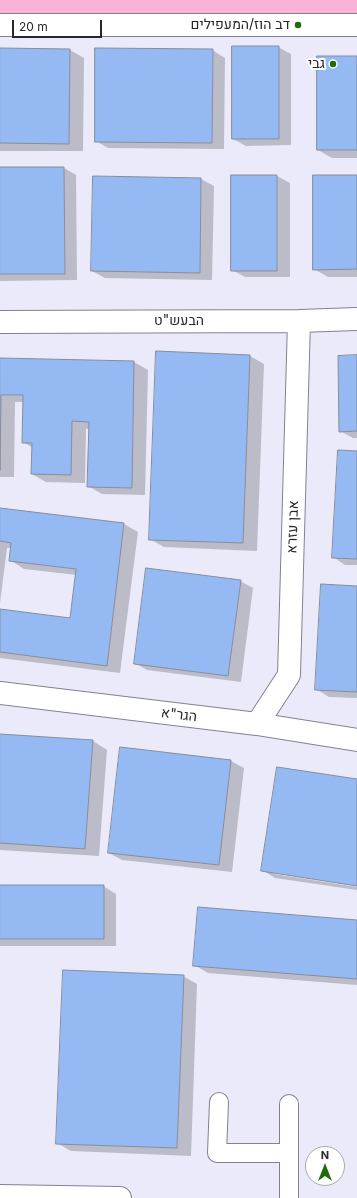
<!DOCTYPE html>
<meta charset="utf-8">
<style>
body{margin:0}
#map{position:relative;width:357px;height:1198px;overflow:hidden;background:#ebeafb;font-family:Inter,sans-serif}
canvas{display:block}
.north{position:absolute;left:305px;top:1146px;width:40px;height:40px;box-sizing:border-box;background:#fff;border:1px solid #a9a9ab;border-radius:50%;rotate:0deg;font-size:11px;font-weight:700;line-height:16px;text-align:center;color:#27272d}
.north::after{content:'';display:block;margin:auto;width:14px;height:18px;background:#1e6b0c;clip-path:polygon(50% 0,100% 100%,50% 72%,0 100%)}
.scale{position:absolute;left:12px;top:20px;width:90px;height:18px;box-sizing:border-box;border:2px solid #27272d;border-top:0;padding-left:5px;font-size:12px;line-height:14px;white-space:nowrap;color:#27272d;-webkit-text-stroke:3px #fff;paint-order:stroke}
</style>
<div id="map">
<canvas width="357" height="1198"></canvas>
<div class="north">N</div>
<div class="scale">20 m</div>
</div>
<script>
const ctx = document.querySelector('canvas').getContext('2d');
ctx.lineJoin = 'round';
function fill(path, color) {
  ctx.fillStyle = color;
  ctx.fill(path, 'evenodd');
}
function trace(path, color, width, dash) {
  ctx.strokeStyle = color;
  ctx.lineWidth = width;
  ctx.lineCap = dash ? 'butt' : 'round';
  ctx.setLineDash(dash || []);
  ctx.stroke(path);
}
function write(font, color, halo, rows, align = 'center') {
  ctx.font = font + ' Inter,Heebo,sans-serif';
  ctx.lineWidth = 4;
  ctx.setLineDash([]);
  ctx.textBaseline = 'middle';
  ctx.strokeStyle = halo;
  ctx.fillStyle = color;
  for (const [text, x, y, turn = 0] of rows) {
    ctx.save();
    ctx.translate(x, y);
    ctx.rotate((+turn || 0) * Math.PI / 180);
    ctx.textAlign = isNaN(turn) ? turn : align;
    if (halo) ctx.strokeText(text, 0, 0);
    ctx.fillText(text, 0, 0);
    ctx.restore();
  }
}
fill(new Path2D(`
 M0 0H357V25H0Z`), '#fab3d4');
fill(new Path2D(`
 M278 47 291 54V145L246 146 233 139Z
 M0 49 70 50 84 58 83 151H0Z
 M212 50 225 58 224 149 108 148 96 141Z
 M357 57V158H332L318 150Z
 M0 168H64L76 175 77 280 0 281Z
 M277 176 290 183V277H245L232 270Z
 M357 176V277H328L314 269Z
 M94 177 201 179 214 186 212 280 105 278 92 271Z
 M250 356 264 364 257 551 164 547 150 539Z
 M357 356V438H353L340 431Z
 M0 359 134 362 148 370 145 495 102 494 88 486 89 429H86L85 483 46 482 32 474 33 448 23 442 24 402H15L14 477H0Z
 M357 452V565H345L333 557Z
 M0 509 124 524 138 532 120 673 0 658V610L71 619 77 575 24 569 10 560 11 548H7L0 603Z
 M240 581 253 588 241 682 147 670 135 663Z
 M357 587V698L329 697 316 689Z
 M0 735 93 741 107 750 99 856 0 850Z
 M121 749 231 761 244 768 232 872 122 860 109 853Z
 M357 780V885L274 872V874L357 887V890L275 878 262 870Z
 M0 886H103L116 894V946H0Z
 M357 921V985L208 973 194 965Z
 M183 976 197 984 191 1156 71 1151 57 1143Z`), '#0003');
const building = new Path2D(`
 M232 46H279V139H232Z
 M0 48 70 49 69 144 0 143Z
 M95 48 213 49 212 143 95 142Z
 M317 56H357V150H317Z
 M0 167H64L65 274H0Z
 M231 175H277V271H231Z
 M313 175H357V269L313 270Z
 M93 176 201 178 200 273 91 271Z
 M156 351 250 355 243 543 149 540Z
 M357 355V431L339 432 338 356Z
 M0 358 134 361 132 488 87 487 89 422 72 421 71 475 31 474 32 443H22L23 395H1L0 470Z
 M338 450 357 451V559L332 558Z
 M0 508 124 523 107 666 0 652V609L70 618 76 569 9 561 11 543 0 541Z
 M146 568 241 580 228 676 134 664Z
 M321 584 357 586V692L315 690Z
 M0 734 93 740 85 849 0 843Z
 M120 747 231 760 219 865 108 853Z
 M277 767 357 779V886L261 871Z
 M0 885H104V939H0Z
 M198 907 357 920V979L193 966Z
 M63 970 184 975 177 1148 56 1144Z`);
fill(building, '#95b9f3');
trace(building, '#858e9c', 1);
const service = new Path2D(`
 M219 1102 217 1153H289
 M289 1104V1198`);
const minor = new Path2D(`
 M0 322 299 321 357 319
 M0 693 257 724 357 740
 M257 724 289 675 299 321
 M0 1196 120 1198`);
const tertiary = new Path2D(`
 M0 25H357`);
trace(service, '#838191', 20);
trace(minor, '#838191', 24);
trace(tertiary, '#838191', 24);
trace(service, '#fff', 18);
trace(minor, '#fff', 22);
trace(tertiary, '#fff', 22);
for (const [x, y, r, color] of [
 [298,25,4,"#1e6b0c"],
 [333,64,4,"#1e6b0c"]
]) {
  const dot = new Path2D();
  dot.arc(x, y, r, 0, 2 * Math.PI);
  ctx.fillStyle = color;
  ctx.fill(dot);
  trace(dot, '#fff', 1.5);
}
write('14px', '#27272d', '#fff', [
 ["דב הוז/המעפילים",290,25],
 ["גבי",325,64]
], 'right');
write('14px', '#27272d', '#fff', [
 ["הבעש\"ט",179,321],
 ["אבן עזרא",293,527,-88],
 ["הגר\"א",179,715,7]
]);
</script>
